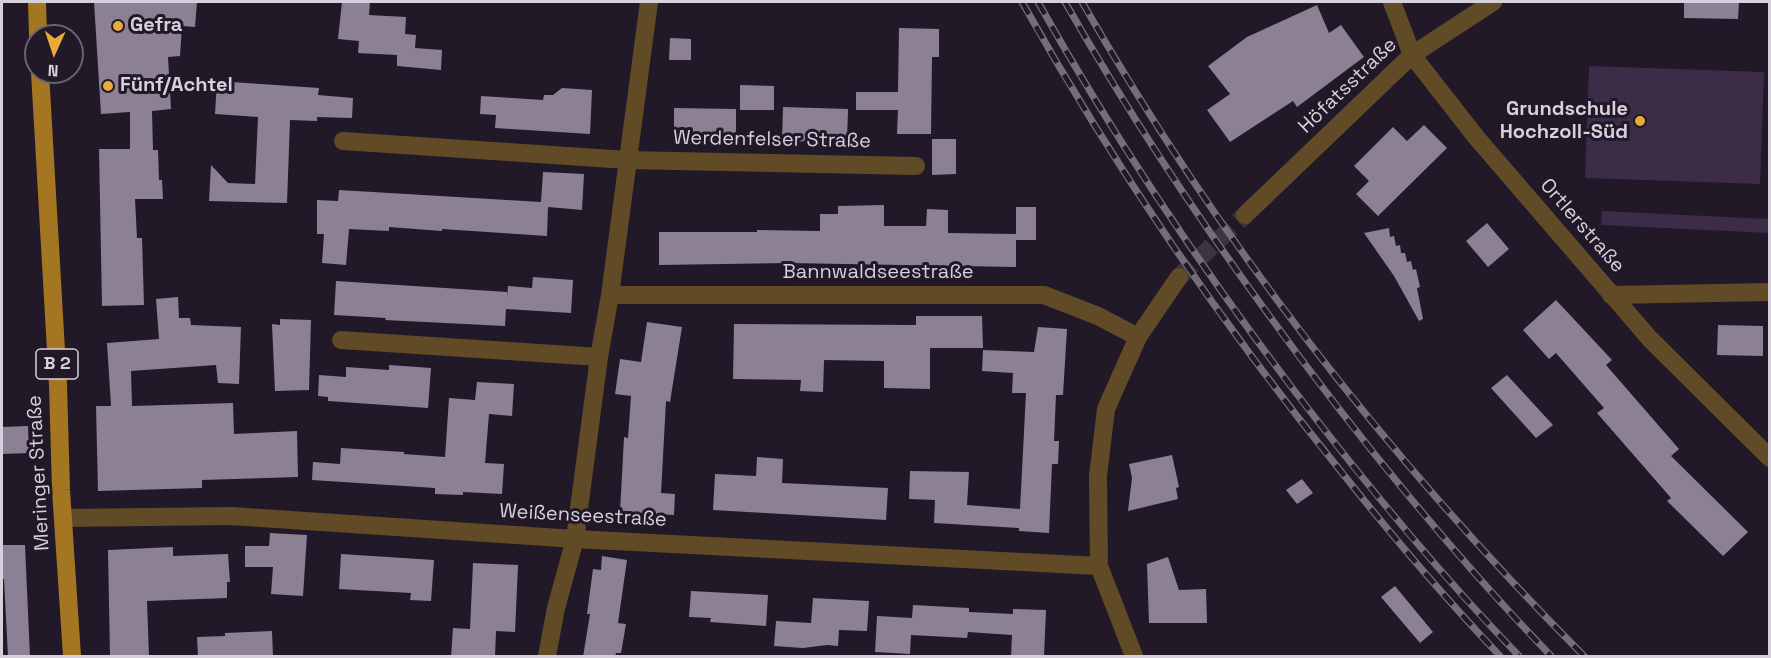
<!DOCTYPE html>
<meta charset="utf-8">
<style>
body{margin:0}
#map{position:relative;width:1771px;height:658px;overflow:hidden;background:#211828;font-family:"Space Grotesk",sans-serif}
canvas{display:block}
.frame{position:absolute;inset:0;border:3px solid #d6d0db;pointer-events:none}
.north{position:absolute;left:24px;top:24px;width:60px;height:60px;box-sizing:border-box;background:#211828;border:2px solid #696270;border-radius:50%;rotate:183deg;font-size:16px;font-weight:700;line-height:24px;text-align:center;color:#d6d0db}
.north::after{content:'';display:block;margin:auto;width:21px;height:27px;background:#eaaa39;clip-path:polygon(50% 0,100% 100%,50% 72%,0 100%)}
</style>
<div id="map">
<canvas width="1771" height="658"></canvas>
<div class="frame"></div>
<div class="north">N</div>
</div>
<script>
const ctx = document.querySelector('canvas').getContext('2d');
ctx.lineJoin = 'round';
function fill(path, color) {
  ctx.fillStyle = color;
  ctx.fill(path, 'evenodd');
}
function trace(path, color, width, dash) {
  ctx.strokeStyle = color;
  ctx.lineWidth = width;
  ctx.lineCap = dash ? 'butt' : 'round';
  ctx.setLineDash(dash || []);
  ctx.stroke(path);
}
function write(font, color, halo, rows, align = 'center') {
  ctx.font = font + ' "Space Grotesk",sans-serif';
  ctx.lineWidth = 6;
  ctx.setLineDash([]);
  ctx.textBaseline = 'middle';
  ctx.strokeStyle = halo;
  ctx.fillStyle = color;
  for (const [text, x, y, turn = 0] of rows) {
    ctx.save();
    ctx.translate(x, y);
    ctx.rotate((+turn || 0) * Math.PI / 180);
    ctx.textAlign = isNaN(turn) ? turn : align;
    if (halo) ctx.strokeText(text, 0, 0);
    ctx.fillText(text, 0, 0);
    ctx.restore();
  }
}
fill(new Path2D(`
 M1589 66 1764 72 1760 184 1585 178Z
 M1602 211 1769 219V233L1601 225Z`), '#3c2c47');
fill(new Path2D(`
 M94 2H197L195 27 182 26 180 56 168 57 171 109 152 111 153 150H158L159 180H162L163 199H135L137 238H142L144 305 102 306 99 149H130V112L101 114Z
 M342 2H370L369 15 406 17 405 34 416 35 415 48 442 50 441 70 397 66V55L358 53 359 41 338 39Z
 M1684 2H1739L1738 19 1684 18Z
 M1317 5 1329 33 1341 25 1364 57 1297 107 1293 101 1230 142 1207 110 1230 94 1208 66 1247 37Z
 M899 28 939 29V57H932L931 134H897L898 110H856V92H898Z
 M670 38 691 39V60H669Z
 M217 81 319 88 318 95 353 98 352 118 317 117V121L290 120 287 203 209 201 211 165 228 183 255 184 258 117 215 114Z
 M740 85 774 86V110H740Z
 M562 88 592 90 590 134 495 128 496 115 480 114 481 96 543 100 544 95H553Z
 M783 107 848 109 847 142 782 141Z
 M674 108 736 109V140L674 139Z
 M1424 125 1447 148 1378 216 1356 194 1369 181 1354 166 1393 127 1407 141Z
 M932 139H956V174L932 175Z
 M543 172 584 174 582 210 548 207 547 236 442 229V231L389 227V231L349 229 346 265 322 263 324 234H317V200L338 201 339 190 541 202Z
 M884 205V226H926L927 209 948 210V233L1016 234V267L788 263 659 265V232H757V230L820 231V214H838V206Z
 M1016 207H1036V240H1016Z
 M1487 223 1509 249 1488 267 1466 241Z
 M1389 228 1390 237 1394 236 1396 246 1400 245 1401 253H1405L1407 262 1411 261 1413 270 1416 269 1420 287 1417 288 1423 319 1419 321 1394 276 1364 233Z
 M533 277 573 280 571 313 506 309 505 326 385 320 386 318 334 315 336 281 507 292V298L508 286 532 288Z
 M178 297 179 318H190L191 325 241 327 239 384 218 383 216 365 131 371 132 406 233 403 234 434 297 431 298 477 202 480V488L98 491 96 406H111L107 343 159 339 156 299Z
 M1556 300 1612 360 1606 365 1679 449 1671 456 1748 532 1723 556 1667 501 1671 498 1597 413 1604 408 1556 353 1549 359 1523 330Z
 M916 316H982L983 348H930V389L884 388V361L824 360 823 392 800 391 801 380 733 379 734 324 916 325Z
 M280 319 311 320 309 390 275 391 272 324 280 325Z
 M647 322 682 327 670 402 666 401 661 493 675 494 674 515 620 512 624 437 628 438 631 396 615 394 620 359 641 362Z
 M1718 325 1763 326V356L1717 355Z
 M1038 327 1067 329 1063 395H1056L1054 441H1059L1058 464H1052L1049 533 1019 531V528L934 523 935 500 909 499 910 471 969 472 967 505 1020 509 1026 393H1012L1013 373 982 371 983 350 1034 352Z
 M389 365 431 368 428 408 328 401V397L318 396 319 375 346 377V367L389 370Z
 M1507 375 1553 425 1536 438 1491 388Z
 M477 382 514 384 512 416 489 414 485 463 504 464 502 494 463 492V495L435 494V488L312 480 313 462 340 464 341 448 404 452V454L445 457 449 398 475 400Z
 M28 426 29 453 2 454V427Z
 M1172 455 1179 487 1176 488 1178 499 1128 511 1132 478 1129 464Z
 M757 457 783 459 782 483 888 488 886 520 713 510 715 474 756 476Z
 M1302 479 1313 493 1297 504 1286 490Z
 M270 533 307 535 303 596 271 594 273 567H245V546H269Z
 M2 545H25L30 657H8L4 579H2Z
 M173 547V556L228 554 230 582H227V598L147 601 149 657H110L108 550Z
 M341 554 434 560 431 601 410 600 411 593 339 589Z
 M602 556 627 560 618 623 626 624 621 653H616L615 657H583L590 614H587L593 569 601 570Z
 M1168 557 1179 590 1206 589 1207 623H1149L1147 564Z
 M473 563 518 565 515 632 496 631 495 657H451L453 628 470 629Z
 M1395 586 1433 632 1420 643 1381 597Z
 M691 591 768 595 766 626 710 622 711 618 689 617Z
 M813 598 869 601 867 631 839 630 838 646 827 645 803 648 774 646 776 621 811 623Z
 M913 605 969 608V612L1013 614V609L1046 610 1044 657H1011L1012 635 968 632 967 638 911 635 910 654 875 652 877 616 912 618Z
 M272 631 273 657H198L197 637 225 636V633Z`), '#8c8095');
trace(new Path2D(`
 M1179 277 1245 215`), '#3c3443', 18, [18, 9]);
trace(new Path2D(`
 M1392 2 1412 55 1476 137 1650 339 1770 458
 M343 141 627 160 916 166
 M1245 215 1412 55 1493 2
 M610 295H1044L1098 316 1138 337
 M1611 295 1770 292
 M341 340 599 357
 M63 518 231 516 575 539 1099 566
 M547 656 556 608 575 539 599 357 610 295 649 2
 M1134 656 1099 566 1098 476 1106 409 1138 337 1179 277`), '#614a26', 18);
trace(new Path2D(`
 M37 2 38 36
 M40 72 58 385 61 490 72 656`), '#a57622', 18);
const rail = new Path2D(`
 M1022 2C1115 168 1223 326 1343 474 1393 537 1445 598 1500 656
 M1038 2C1113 136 1200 266 1293 389 1364 482 1438 572 1519 656
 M1065 2C1126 109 1195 214 1268 314 1355 434 1449 550 1551 656
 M1082 2C1219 241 1389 460 1584 656`);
trace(rail, '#746d7a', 7);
trace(rail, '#211828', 4.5, [14]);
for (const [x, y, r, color] of [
 [118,26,6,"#eaaa39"],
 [108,86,6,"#eaaa39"],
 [1640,121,6,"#eaaa39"]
]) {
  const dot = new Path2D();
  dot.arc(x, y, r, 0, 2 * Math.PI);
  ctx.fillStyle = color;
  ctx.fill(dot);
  trace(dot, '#211828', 2);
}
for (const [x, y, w] of [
 [57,364,42]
]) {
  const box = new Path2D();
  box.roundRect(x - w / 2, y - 15, w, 30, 4.5);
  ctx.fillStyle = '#211828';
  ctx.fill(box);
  trace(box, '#d6d0db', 1.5);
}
write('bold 18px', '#d6d0db', null, [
 ["B 2",57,364]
]);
write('bold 20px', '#d6d0db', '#211828', [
 ["Gefra",130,26],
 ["Fünf/Achtel",120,86],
 ["Grundschule",1628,110,"right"],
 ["Hochzoll-Süd",1628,133,"right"]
], 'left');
write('20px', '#d6d0db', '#211828', [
 ["Höfatsstraße",1348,86,-44],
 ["Werdenfelser Straße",772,140,1],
 ["Ortlerstraße",1582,226,49],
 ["Bannwaldseestraße",878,273],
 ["Meringer Straße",39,473,-93],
 ["Weißenseestraße",583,516,3]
]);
</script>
